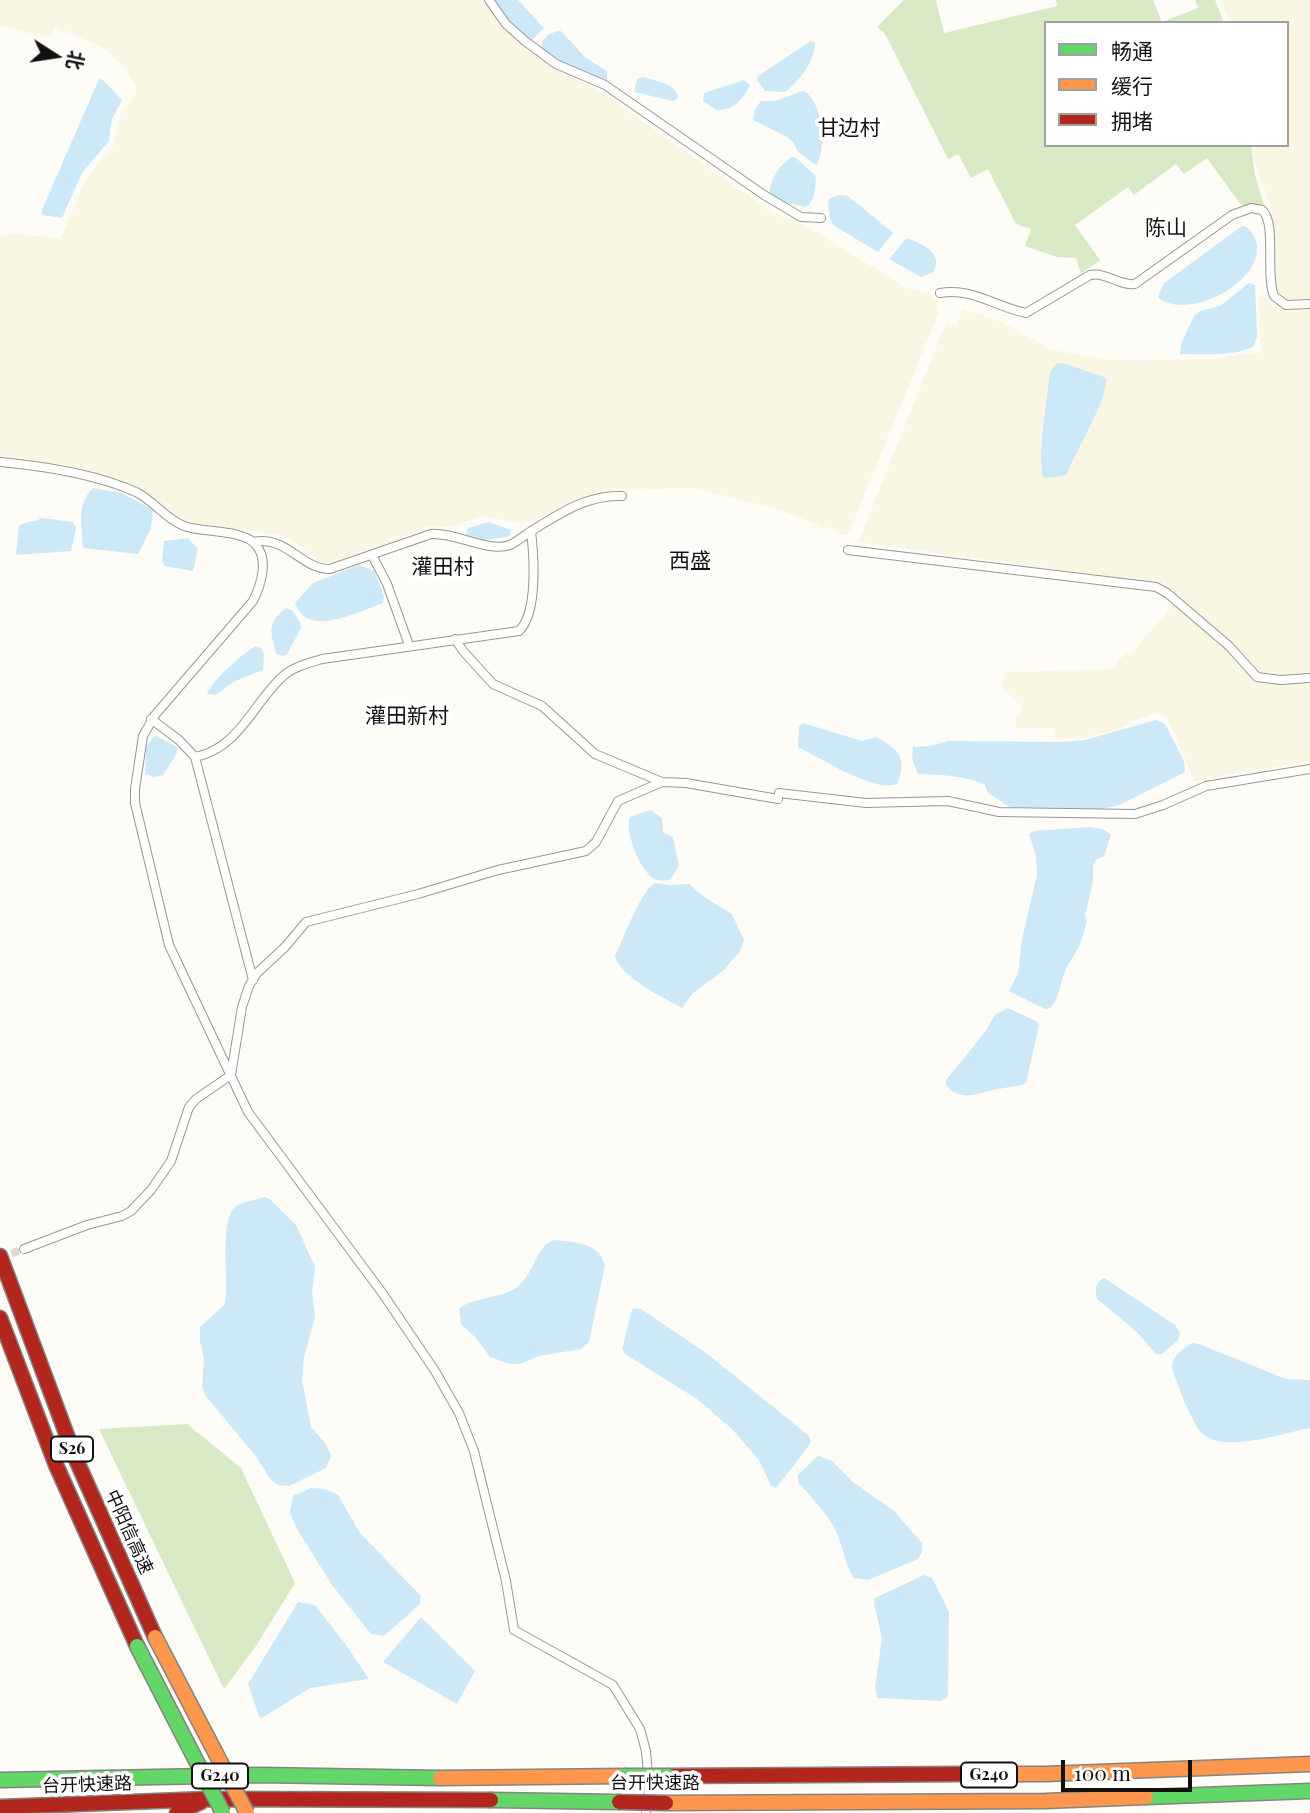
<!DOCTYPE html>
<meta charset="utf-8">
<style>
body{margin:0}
#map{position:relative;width:1310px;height:1813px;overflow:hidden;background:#fdfcf7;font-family:"Playfair Display","Noto Sans SC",serif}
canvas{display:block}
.legend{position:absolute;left:1044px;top:21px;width:245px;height:126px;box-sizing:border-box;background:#fff;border:2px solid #a0a0a0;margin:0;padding:9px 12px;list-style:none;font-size:21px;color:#111}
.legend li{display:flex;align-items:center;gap:14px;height:35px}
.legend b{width:35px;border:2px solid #a0a0a0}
.north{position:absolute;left:21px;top:21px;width:70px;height:70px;-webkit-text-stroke:5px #fff;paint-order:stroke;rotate:102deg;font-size:19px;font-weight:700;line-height:28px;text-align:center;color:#111}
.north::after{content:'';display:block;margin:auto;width:24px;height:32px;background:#111;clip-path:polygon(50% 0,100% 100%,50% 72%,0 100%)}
.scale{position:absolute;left:1061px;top:1760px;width:131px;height:32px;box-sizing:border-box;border:4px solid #111;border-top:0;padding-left:9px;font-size:21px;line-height:24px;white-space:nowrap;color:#111;-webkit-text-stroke:5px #fff;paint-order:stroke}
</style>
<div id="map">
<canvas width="1310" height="1813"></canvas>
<ul class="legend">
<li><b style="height:9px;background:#63d668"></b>畅通</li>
<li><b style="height:9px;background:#ff974d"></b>缓行</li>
<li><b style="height:9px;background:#b3261e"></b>拥堵</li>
</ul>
<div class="north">北</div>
<div class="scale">100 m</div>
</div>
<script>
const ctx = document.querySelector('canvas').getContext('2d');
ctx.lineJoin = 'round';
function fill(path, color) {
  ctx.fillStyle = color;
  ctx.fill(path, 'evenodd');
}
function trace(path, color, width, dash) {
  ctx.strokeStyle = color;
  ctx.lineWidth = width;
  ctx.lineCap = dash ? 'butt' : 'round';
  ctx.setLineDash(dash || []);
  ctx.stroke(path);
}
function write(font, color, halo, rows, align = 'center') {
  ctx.font = font + ' "Playfair Display","Noto Sans SC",serif';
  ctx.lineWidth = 7;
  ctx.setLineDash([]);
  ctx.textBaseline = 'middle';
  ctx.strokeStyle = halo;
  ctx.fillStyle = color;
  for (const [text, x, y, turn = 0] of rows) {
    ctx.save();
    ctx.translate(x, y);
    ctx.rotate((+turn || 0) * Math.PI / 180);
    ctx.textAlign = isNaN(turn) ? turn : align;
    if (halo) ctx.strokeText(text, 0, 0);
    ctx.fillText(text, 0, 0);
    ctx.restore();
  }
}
fill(new Path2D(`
 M0 0H487L511 32 549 64 607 96 777 216 793 218 907 288 930 293 936 301 939 312 850 530 847 535H839L833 530 777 509 692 488 600 491 537 519 518 523 481 516 452 527 430 526 384 546 369 548 340 561 325 564 319 562 291 539 273 534 195 523 180 518 144 491 118 479 61 464 0 457V237L12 234 61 238 86 179 113 146 121 113 135 95 136 88 127 70 103 47 55 27 50 38 0 26Z
 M1221 0H1310V300L1284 299 1275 289 1272 211 1254 160 1253 145H1287V23H1230Z
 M1259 296 1266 297 1270 303 1283 310 1310 309V762L1236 773 1195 782 1167 717 1160 714 1153 713 1115 730 1084 738 1055 739 1054 728H1017L1015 721 1021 711V706L1002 688 1004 674 1007 672 1113 669 1125 653 1131 654 1180 597 1166 586 1132 580 858 542 946 322 957 325 963 309 1002 322 1052 350 1111 360 1210 359 1261 352Z`), '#f9f7e4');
fill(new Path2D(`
 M904 0H936L944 33 1057 6 1056 0H1153L1162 22 1198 8 1195 0H1215L1224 23H1046V145H1251L1255 175 1264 205 1258 207 1241 205 1207 158 1184 174 1176 164 1134 195 1128 187 1075 225 1100 260 1081 274 1076 258 1057 257 1025 246 1031 229 1016 224 988 169 971 178 958 154 948 159 885 34 877 27Z
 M187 1424 241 1468 295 1583 256 1646 224 1689 99 1429Z`), '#d8eac5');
fill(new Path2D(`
 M494 0H518L544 28 532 40 513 24Z
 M557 31H561L586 58 607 71V81L565 64 542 48V42L548 35Z
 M811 41 815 43C814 63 800 80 785 92L765 91 757 80 758 76Z
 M643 77C655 81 677 83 678 98L673 101 634 92 637 79Z
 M99 79 103 80 122 100 112 119 109 141 82 173 62 218 43 215 41 212Z
 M744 80 750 85C743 99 734 111 717 110L703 101 704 93Z
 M802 91C822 95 828 153 816 165L798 152 793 142 787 137 753 120 755 109 761 101H776Z
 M792 157 796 158 816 176C815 188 816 200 806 207L782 202 770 194C769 181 780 164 792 157Z
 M838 195 848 196 893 233 878 252 833 225C829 216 827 208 829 199Z
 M1242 226C1249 227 1250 230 1254 236 1275 277 1187 324 1158 297L1164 283Z
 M907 238C923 244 944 253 933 272L921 277 889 259Z
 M1249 283 1255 285 1257 336 1254 346C1236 357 1201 354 1180 354L1181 344 1194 316 1200 311 1220 306Z
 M1063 363 1101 376 1106 378C1109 397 1075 452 1067 474L1063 476 1044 478C1036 463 1048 394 1050 372L1056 364Z
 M93 488 122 493 153 510 151 528 138 554 83 548C82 527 76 504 93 488Z
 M41 518 73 522 76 528 71 551 16 555 19 526C26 520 34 524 41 518Z
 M489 522 511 530 510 536 486 540 466 535 468 528Z
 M188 538 198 549 193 571 165 566 162 561 164 541Z
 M359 565 374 570 384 596 383 603C357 612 307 639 295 603L313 583Z
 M286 608 293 611 302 626 287 654 282 656 276 653C270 631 267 623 286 608Z
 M256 646 261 648 264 654 263 670 233 682 216 695 207 694C211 681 243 653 256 646Z
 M1156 720 1165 724 1184 761 1185 772 1119 805 1102 809 1010 807 988 793 984 784C962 775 941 775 918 774L912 758 913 747 931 746 948 741 1061 742 1085 740Z
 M803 723 862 741 876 737C899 750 908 757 897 784 874 793 821 758 798 747L799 726Z
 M155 735 177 747V753L163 775 154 777 145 774 146 747Z
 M650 810 662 818 663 832 673 837 679 866 670 880C665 881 658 881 653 878 640 870 624 831 630 817Z
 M1090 827 1103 829 1111 835 1104 856 1097 859 1093 866V881L1085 915 1087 922 1079 947 1066 968 1056 1000 1050 1008 1045 1009 1009 991 1018 973 1022 939 1037 875 1036 856 1029 834 1034 831Z
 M654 883 669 885 689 884 704 897 732 914 744 940 740 951 724 970 692 994 682 1008C664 998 620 977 615 956 625 936 638 897 654 883Z
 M1008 1008 1038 1022 1039 1025 1026 1083C1018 1087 1012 1086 1004 1088 984 1090 963 1105 946 1085V1080L985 1032 995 1015Z
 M265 1197 270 1199 296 1225 315 1267 312 1292 315 1317 304 1357 302 1380 311 1427 326 1444 331 1456 326 1468 289 1486 278 1485 271 1480 255 1455 205 1395 202 1387 204 1358 200 1341V1327L225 1304C230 1283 217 1216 238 1205 245 1201 257 1200 265 1197Z
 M553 1240C573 1242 599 1242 605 1265L589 1342 581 1349 539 1356 520 1364H510L490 1357 476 1338 461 1324 459 1309C469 1298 500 1299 516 1288 535 1274 535 1248 553 1240Z
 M1104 1278 1175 1325 1180 1333 1178 1340 1162 1354H1156L1136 1331 1097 1299C1095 1290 1095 1283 1104 1278Z
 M635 1308 641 1309 705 1352 808 1435 811 1441 808 1447 776 1488 771 1486 759 1460 732 1429 697 1399 625 1354 622 1349 632 1310Z
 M1192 1343 1199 1344 1286 1379 1310 1380V1428C1282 1433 1221 1455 1201 1432 1191 1421 1177 1383 1172 1368 1172 1356 1182 1349 1192 1343Z
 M818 1456 831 1460 853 1482 894 1511 922 1543V1552L918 1559 868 1580 854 1578C847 1570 842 1544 836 1531 827 1513 811 1497 798 1482V1475Z
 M311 1488 325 1489 338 1495 360 1533 421 1596 420 1604 384 1636 371 1634 332 1585 297 1529 290 1513 293 1496Z
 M924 1575 932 1578 949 1612 948 1697 941 1701 877 1698 875 1687 882 1638 874 1604 875 1598Z
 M298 1602 315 1605 346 1645 369 1679 310 1688 260 1719 248 1684Z
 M421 1617 475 1671 457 1704 383 1662Z`), '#cde8f7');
trace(new Path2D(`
 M0 1257 24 1249`), '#dad9d4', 8, [8, 4]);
const street = new Path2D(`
 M489 0 506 24 525 41 556 64 605 85 764 195 801 217 821 218
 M940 293C971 287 996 307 1026 313L1090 275C1107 272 1119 286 1135 284L1232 215 1251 208 1262 210C1277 223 1265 274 1274 296L1286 305 1310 304
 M0 462C43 466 96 474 136 492 154 501 166 519 184 526 203 533 244 529 256 545 269 560 261 585 253 601L155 715 143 736 135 789V803L169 945 248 1112 383 1294 435 1371 459 1413 474 1451 506 1581 514 1630 613 1685 640 1729 646 1751 649 1787 646 1813
 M254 542C286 535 301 569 330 569L431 534C455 532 489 553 510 545 518 541 526 534 533 530 562 512 587 495 622 496
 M848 550 1156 587 1167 593 1229 646 1257 677 1281 680 1310 678
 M372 555 387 584 409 645
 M455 639 463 651 493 684 542 706 595 754 662 782
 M151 719 179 740 195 757 253 980
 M195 757C238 749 253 704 282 677 292 667 309 663 322 659L519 631C538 613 534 556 531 531
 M779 793 866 803 948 801 999 812 1135 814 1163 805 1206 786 1310 769
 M24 1249 87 1225 122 1216 131 1211 151 1190 171 1161 189 1107 196 1099 231 1075 242 1007 249 986 257 973 285 947 306 922 418 894 498 870 586 851 596 842 618 801 662 782 686 783 778 799`);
const fast = new Path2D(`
 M0 1780 260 1775 440 1778
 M1146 1797 1310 1791
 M491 1800 619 1802`);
const slow = new Path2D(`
 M967 1774H1045L1310 1764
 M440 1778 624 1776
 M666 1803 1045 1801 1146 1797`);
const jam = new Path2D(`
 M0 1256 75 1457 155 1637
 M0 1318 56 1465 137 1646
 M669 1776 967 1774
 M0 1807 208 1799 491 1800
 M177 1813 201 1802`);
trace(street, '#979795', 10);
trace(fast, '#858482', 17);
trace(slow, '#858482', 17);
trace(jam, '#858482', 17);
trace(street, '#fffffe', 8);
trace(fast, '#63d668', 14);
trace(slow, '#ff974d', 14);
trace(jam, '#b3261e', 14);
const fastBridge = new Path2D(`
 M137 1646 223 1813
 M624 1776H669`);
const slowBridge = new Path2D(`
 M155 1637 247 1813`);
const jamBridge = new Path2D(`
 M619 1802 666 1803`);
trace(fastBridge, '#858482', 17, []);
trace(slowBridge, '#858482', 17, []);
trace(jamBridge, '#858482', 17, []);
trace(fastBridge, '#63d668', 14);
trace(slowBridge, '#ff974d', 14);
trace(jamBridge, '#b3261e', 14);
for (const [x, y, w] of [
 [72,1449,42],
 [989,1775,56],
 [220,1776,56]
]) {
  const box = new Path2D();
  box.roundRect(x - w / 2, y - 12.5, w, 25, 5);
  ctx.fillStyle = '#fff';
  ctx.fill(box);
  trace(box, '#111', 2);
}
write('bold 16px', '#111', null, [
 ["S26",72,1449],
 ["G240",989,1775],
 ["G240",220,1776]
]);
write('18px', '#111', '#fff', [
 ["中阳信高速",129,1532,66],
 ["台开快速路",655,1783],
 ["台开快速路",87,1785,-2]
]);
write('21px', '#111', '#fff', [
 ["甘边村",849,128],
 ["陈山",1166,228],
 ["西盛",690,561],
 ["灌田村",443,567],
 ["灌田新村",407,716]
]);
</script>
